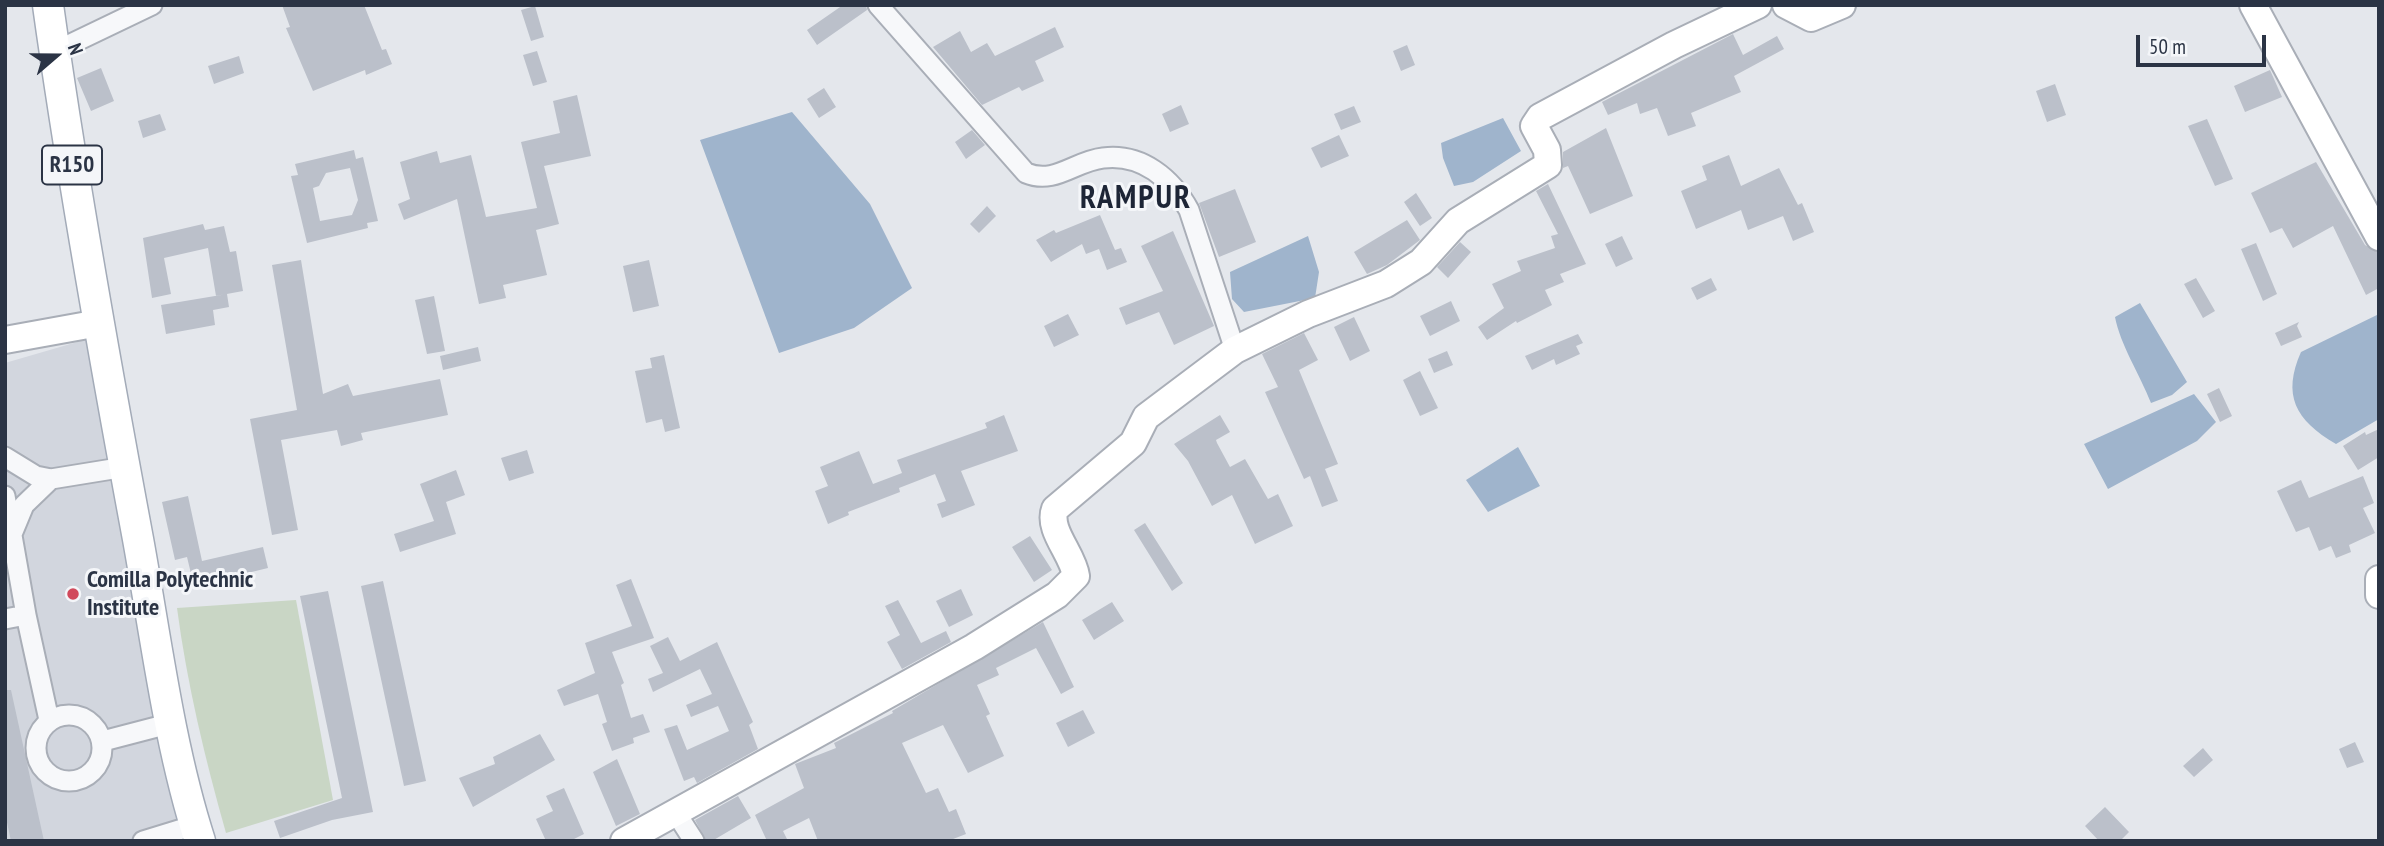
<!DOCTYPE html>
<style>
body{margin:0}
#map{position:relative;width:2384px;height:846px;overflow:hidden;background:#e4e7ec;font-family:"PT Sans Narrow",sans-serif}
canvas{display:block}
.frame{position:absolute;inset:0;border:7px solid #2b3445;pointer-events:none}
.north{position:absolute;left:21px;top:21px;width:70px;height:70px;-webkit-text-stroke:5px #f4f6f9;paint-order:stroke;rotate:70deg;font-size:19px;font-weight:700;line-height:28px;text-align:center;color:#2b3445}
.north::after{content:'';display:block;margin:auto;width:24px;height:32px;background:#2b3445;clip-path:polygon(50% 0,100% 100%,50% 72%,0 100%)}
.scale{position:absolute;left:2136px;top:35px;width:130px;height:32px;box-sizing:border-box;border:4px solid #2b3445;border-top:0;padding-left:9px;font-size:21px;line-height:24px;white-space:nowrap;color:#2b3445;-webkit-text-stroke:5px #f4f6f9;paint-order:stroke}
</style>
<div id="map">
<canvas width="2384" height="846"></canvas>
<div class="frame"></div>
<div class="north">N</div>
<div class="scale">50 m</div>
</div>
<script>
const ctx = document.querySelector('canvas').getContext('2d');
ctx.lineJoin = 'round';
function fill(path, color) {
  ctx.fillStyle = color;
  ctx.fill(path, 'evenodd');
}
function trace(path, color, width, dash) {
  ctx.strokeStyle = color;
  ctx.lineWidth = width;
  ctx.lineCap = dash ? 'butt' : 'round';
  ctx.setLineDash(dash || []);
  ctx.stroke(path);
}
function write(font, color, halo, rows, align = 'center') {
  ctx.font = font + ' "PT Sans Narrow",sans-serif';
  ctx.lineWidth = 6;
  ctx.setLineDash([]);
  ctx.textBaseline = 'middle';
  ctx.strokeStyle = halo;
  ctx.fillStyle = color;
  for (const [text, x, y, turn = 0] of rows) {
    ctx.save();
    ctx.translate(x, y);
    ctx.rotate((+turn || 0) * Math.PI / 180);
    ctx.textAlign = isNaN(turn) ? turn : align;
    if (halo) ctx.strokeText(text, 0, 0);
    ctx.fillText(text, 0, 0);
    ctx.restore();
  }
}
fill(new Path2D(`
 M91 338 185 824 125 841H5V363Z`), '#d2d6de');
fill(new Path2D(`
 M296 600 333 800 226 833C205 759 187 684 177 608Z`), '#c9d6c5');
fill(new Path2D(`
 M792 112 870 204 912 288 854 328 779 353 700 140Z
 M1503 118 1521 151 1473 182 1454 186 1443 158 1441 143Z
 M1308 236 1319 272 1315 298 1244 312 1232 299 1230 272Z
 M2140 303 2187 382 2172 395 2151 403C2140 375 2120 344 2115 317Z
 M2379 314V419L2336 444C2295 420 2282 395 2301 352Z
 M2194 394 2216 422 2197 441 2108 489 2084 444Z
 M1518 447 1540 486 1488 512 1466 480Z`), '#9fb4cc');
fill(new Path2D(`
 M282 5H364L382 50 386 49 392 64 366 75 365 70 313 91 286 28 290 27Z
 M843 5H866L867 10 817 45 807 30Z
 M535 6 544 37 531 41 521 10Z
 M1055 27 1064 47 1035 61 1044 81 1022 91 1019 87 982 105 933 47 960 31 971 52 987 43 995 56Z
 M1733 34 1743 55 1777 36 1784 49 1734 76 1741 92 1691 113 1696 126 1668 136 1657 108 1640 114 1637 103 1608 115 1602 102Z
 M1407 45 1415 65 1401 71 1393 51Z
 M537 51 547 82 533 86 523 55Z
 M239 56 244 73 214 84 208 66Z
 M101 68 114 101 91 111 77 78Z
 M2270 70 2282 97 2245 112 2234 86Z
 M2055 84 2066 115 2047 122 2036 91Z
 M824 88 836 107 819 118 807 99Z
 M577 95 591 156 544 166 559 224 536 230 547 275 503 285 506 298 479 304 457 199 404 220 398 204 410 199 400 162 437 151 440 163 471 155 486 217 537 208 521 142 560 133 553 101Z
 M1181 105 1189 124 1170 132 1162 114Z
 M1354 106 1361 122 1341 130 1334 114Z
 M160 114 166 130 143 138 138 121Z
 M2207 119 2233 179 2215 186 2188 126Z
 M1606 128 1633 196 1590 214 1568 166 1563 168V152Z
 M972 130 985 145 966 159 955 142Z
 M1339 135 1349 156 1321 168 1311 148Z
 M354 150 356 159 363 157 378 221 367 223 368 228 307 243 291 176 298 175 295 164ZM350 168 358 200 352 215 320 221 313 188 319 186 326 173Z
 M1729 155 1741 186 1779 168 1798 205 1802 203 1814 232 1793 241 1783 216 1748 230 1741 210 1696 229 1681 191 1707 180 1702 166Z
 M2316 162 2365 245 2379 253V288L2366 295 2333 226 2293 248 2282 228 2270 233 2251 193Z
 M1548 184 1586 264 1560 274 1564 282 1545 290 1552 305 1517 323 1516 321 1487 340 1478 327 1504 308 1492 284 1521 271 1517 261 1555 248 1551 236 1558 234 1536 191Z
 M1235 189 1256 242 1219 257 1199 203Z
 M1416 193 1432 218 1420 226 1404 202Z
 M987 206 996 216 979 233 970 224Z
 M1100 215 1115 250 1121 248 1127 262 1107 270 1099 249 1086 254 1082 244 1051 262 1036 240 1054 230 1056 233Z
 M1407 220 1420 240 1387 265 1367 274 1354 252Z
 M203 224 205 230 224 226 230 252 236 251 243 291 216 296 208 248 164 258 171 294 152 298 143 238Z
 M1173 231 1214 326 1174 345 1159 312 1126 325 1119 308 1163 291 1141 246Z
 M1622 236 1633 259 1616 267 1605 244Z
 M1460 242 1471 252 1448 278 1437 267Z
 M2256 243 2277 294 2263 301 2241 249Z
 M301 260 323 394 348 384 353 396 440 379 448 415 361 433 363 440 341 446 337 430 281 440 298 530 272 535 250 419 297 410 272 265Z
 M649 260 659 306 633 312 623 266Z
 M1711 278 1717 290 1697 300 1691 288Z
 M2196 278 2215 311 2203 318 2184 284Z
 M227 294 229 307 213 310 215 325 166 334 161 305Z
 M434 296 445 351 427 354 415 300Z
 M1451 301 1460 321 1430 336 1420 316Z
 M1068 314 1079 335 1054 347 1044 326Z
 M1354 317 1370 351 1350 361 1334 327Z
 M2299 322 2297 326 2302 337 2281 346 2275 333Z
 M1304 333 1318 360 1299 370 1338 464 1325 469 1338 501 1322 507 1310 476 1304 479 1265 392 1278 387 1262 354Z
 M1578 334 1583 343 1576 346 1580 354 1556 365 1554 359 1532 370 1525 356Z
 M478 347 481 361 443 370 440 356Z
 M1447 351 1453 365 1434 373 1428 359Z
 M664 355 680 428 665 432 662 419 646 423 635 371 652 368 650 358Z
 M1420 371 1438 408 1420 416 1403 380Z
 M2219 388 2232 416 2220 422 2207 394Z
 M1004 415 1018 451 961 471 975 505 942 518 937 504 946 501 935 474 899 488 900 492 848 512 849 515 828 524 815 491 828 486 820 467 859 451 873 484 902 473 897 460 987 428 985 423Z
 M1220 415 1230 432 1216 440 1217 443 1230 467 1245 459 1268 499 1278 494 1293 526 1255 544 1232 495 1212 506 1188 461 1174 444Z
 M2379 429V457L2358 470 2343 446 2365 432 2366 435Z
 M527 450 534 473 509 481 501 458Z
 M456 470 465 495 446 502 456 534 400 552 394 534 434 521 420 484Z
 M2363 476 2374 503 2363 508 2375 533 2349 545 2351 552 2336 558 2331 546 2319 551 2309 527 2296 532 2277 491 2301 480 2309 498Z
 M188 496 202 561 263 547 268 568 194 586 187 557 175 560 162 502Z
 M1145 523 1183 583 1172 591 1134 530Z
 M1030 536 1052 570 1034 582 1012 547Z
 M631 579 654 638 612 652 624 683 621 685 631 718 643 714 650 732 633 738 634 743 612 751 602 724 607 722 598 694 564 706 557 690 595 673 585 643 632 626 616 585Z
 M383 581 426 781 404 786 361 586Z
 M961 589 973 615 949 627 936 601Z
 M328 591 373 812 332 820 280 838 274 821 342 798 300 596Z
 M898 600 921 643 946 631 951 642 902 669 887 642 900 635 885 606Z
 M1112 602 1124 621 1094 640 1082 620Z
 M1043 622 1074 687 1061 694 1036 648 996 668 999 675 977 685 990 714 986 716 1004 756 968 773 943 725 902 743 926 793 938 788 949 812 956 809 966 834 948 841H818L809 818 783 831 788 841H767L755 815 804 788 795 764 836 748 834 743 893 713 892 711Z
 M668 637 680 661 717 642 753 722 749 725 758 749 697 783 694 777 684 781 664 729 677 725 687 750 729 731 718 706 691 717 686 705 712 694 700 669 653 692 648 679 663 673 650 646Z
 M5 690H11L44 841H11L5 813Z
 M1083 710 1095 733 1068 747 1056 723Z
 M540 734 555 760 473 807 459 778 495 764 493 757Z
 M2355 742 2364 762 2347 768 2339 749Z
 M2203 748 2213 760 2194 777 2183 766Z
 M617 759 640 814 616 826 593 772Z
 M564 788 584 834 570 841H546L536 819 553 811 546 796Z
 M738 796 751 818 712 841H706L695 820Z
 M2105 807 2129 832 2120 841H2099L2085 826Z`), '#bbc0ca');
const street = new Path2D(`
 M878 5 1026 173C1055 185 1075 161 1103 158 1142 153 1172 179 1189 210L1235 350
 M54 52 152 5
 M5 457 36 476 51 479 125 467
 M5 496 26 615
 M12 534 24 505 51 479
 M5 619 26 615 49 720
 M36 748a33 33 0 1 1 66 0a33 33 0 1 1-66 0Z
 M103 741 172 723
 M676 813 694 841
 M143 841 195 825`);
const secondary = new Path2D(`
 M1786 5 1811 18 1842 5
 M2253 5 2379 237
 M5 340 99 323
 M2379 579V595
 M624 841 974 647 1057 595 1076 576C1073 554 1047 530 1055 509L1133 443 1146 417 1235 350 1308 314 1386 284 1421 262 1458 221 1548 165 1547 150 1534 126 1540 117 1674 45 1758 5`);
const primary = new Path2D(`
 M48 5C73 184 105 362 138 539 156 638 169 745 200 841`);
trace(street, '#a9aeb7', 23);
trace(secondary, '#a9aeb7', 30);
trace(primary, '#a3abb8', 33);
trace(street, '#f7f8fa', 19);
trace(secondary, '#fff', 26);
trace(primary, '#fff', 30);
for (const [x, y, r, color] of [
 [73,594,7,"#d1495b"]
]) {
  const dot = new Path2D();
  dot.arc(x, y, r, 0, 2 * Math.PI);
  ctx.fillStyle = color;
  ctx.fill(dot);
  trace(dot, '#f4f6f9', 2.5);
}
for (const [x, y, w] of [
 [72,165,60]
]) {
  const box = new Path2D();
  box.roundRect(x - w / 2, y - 19.5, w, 39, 5);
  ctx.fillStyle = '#f4f6f9';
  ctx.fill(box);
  trace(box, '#2b3445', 2);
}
write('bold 23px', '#2b3445', null, [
 ["R150",72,165]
]);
write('bold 24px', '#2b3445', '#f4f6f9', [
 ["Comilla Polytechnic",87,580],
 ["Institute",87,608]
], 'left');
ctx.letterSpacing = '2px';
write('bold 32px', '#1d2536', '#f4f6f9', [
 ["RAMPUR",1136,199]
]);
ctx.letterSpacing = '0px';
</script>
